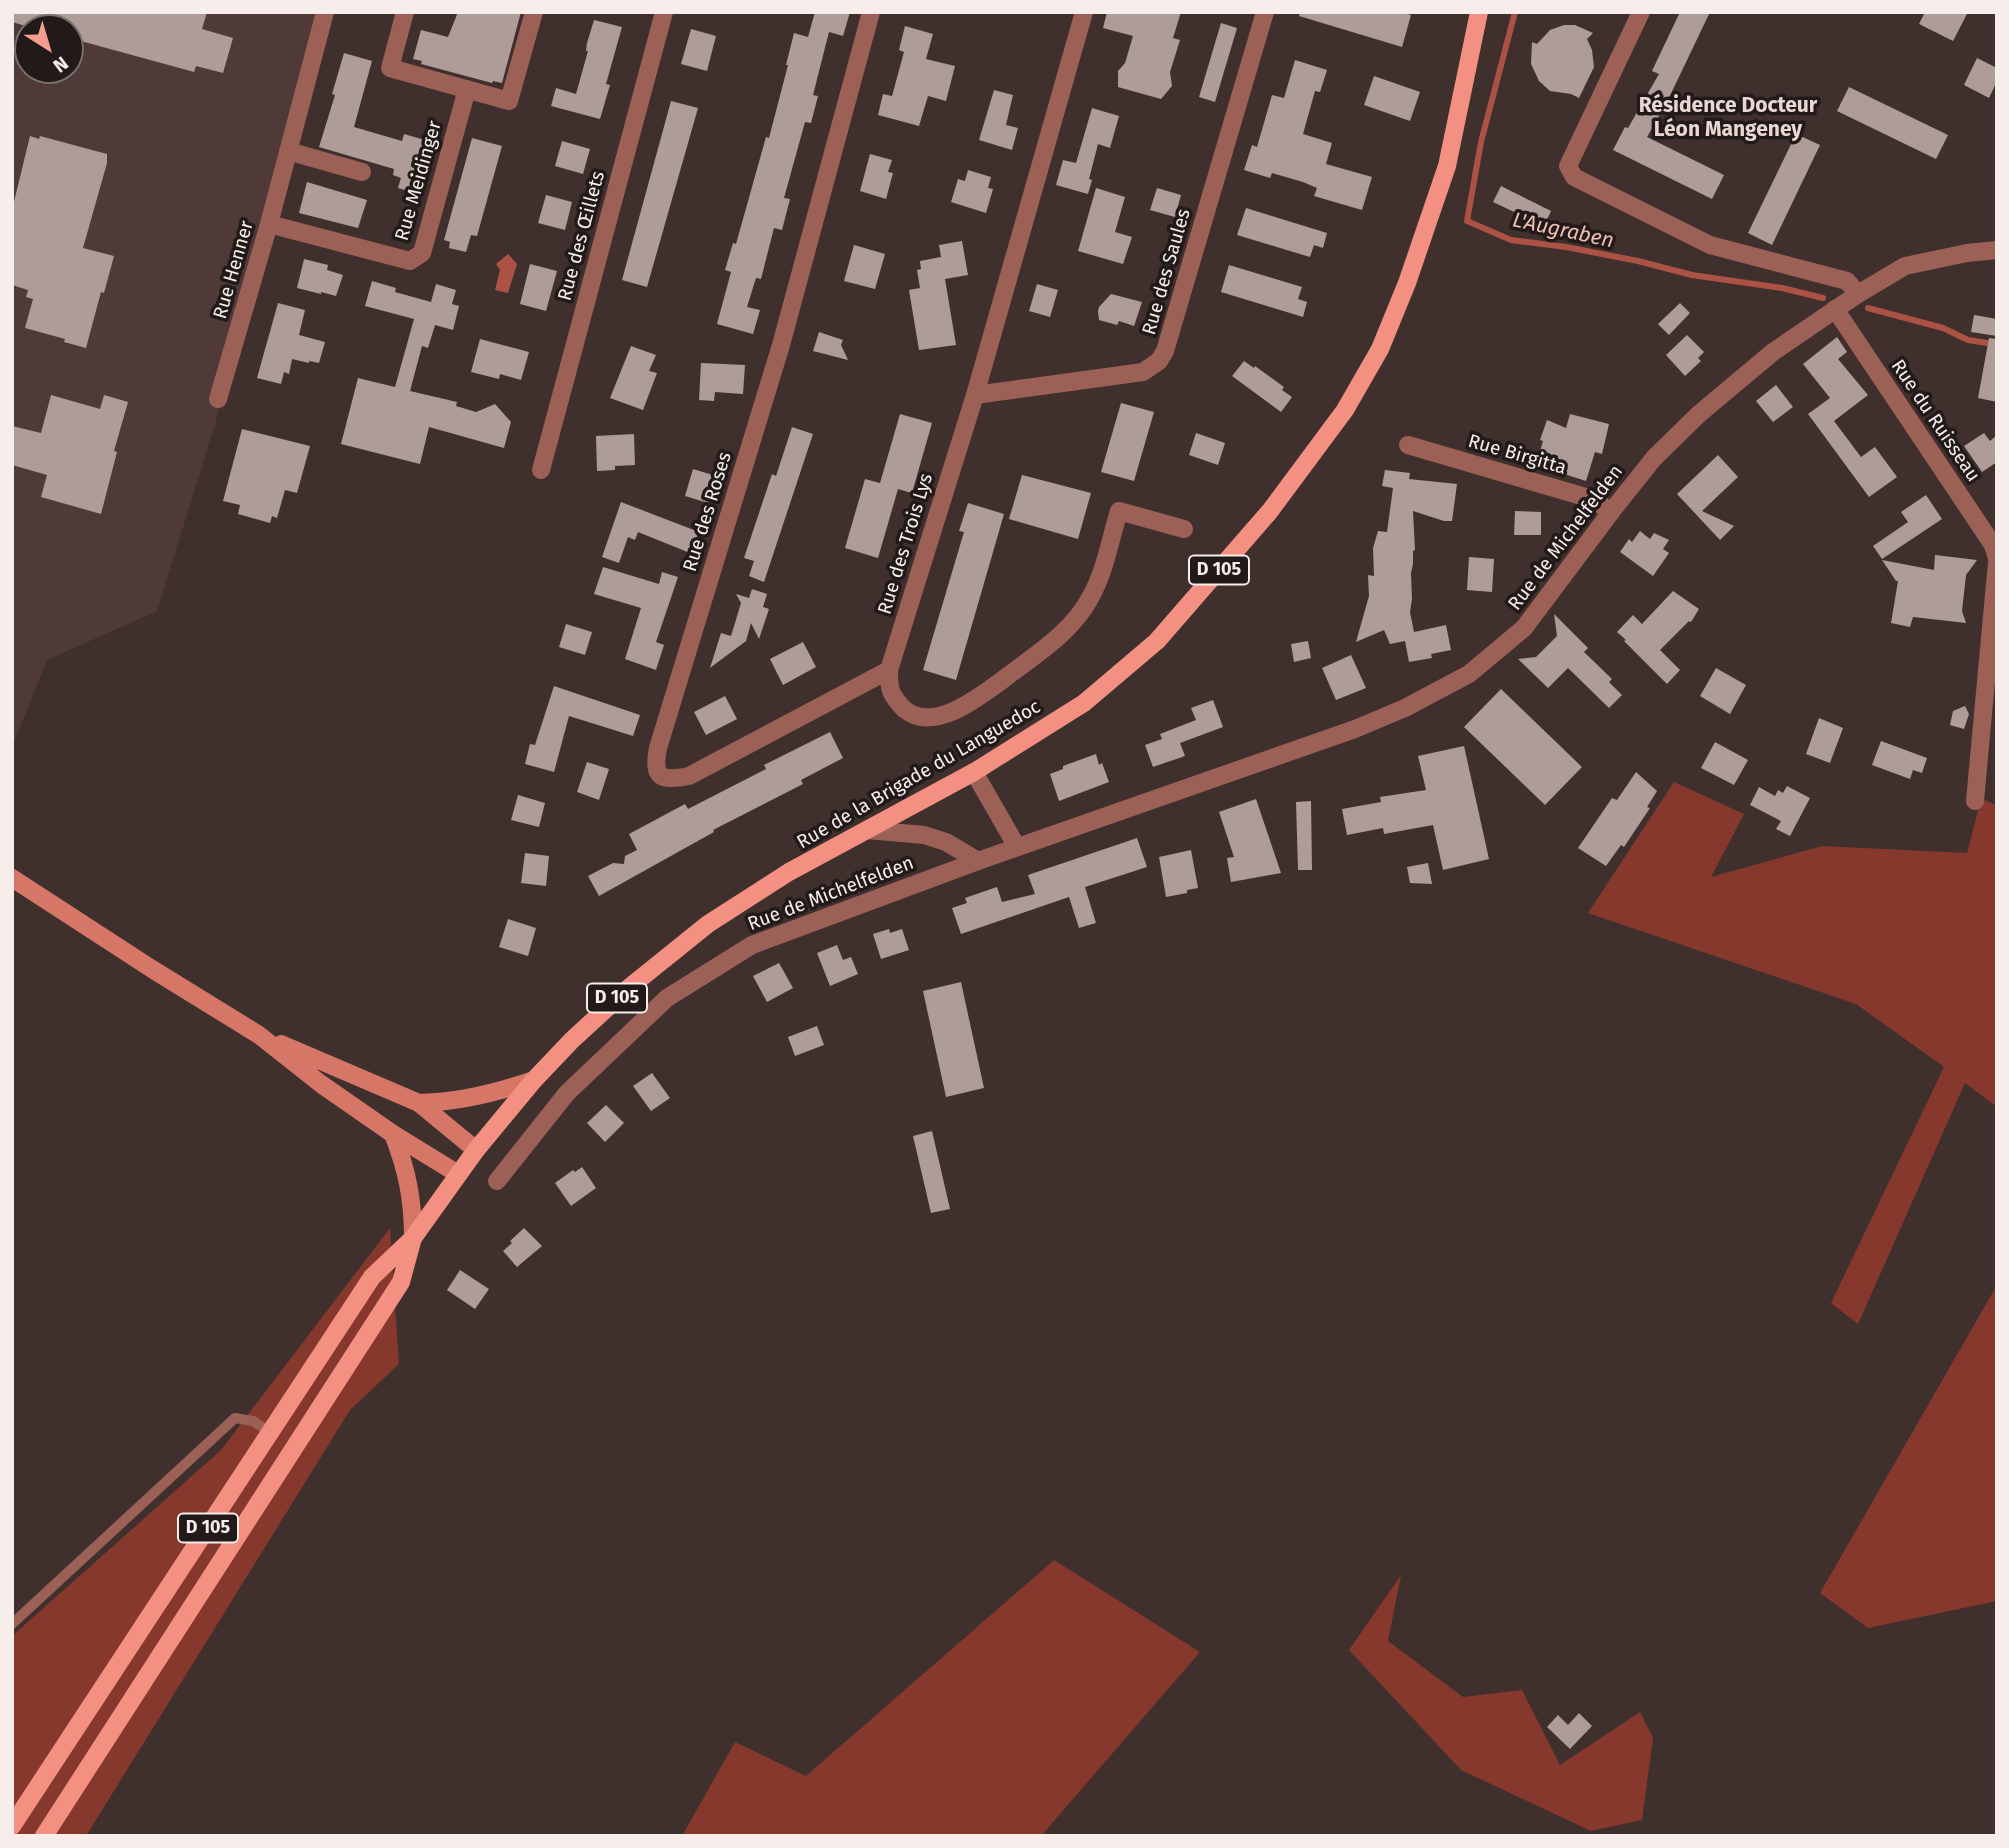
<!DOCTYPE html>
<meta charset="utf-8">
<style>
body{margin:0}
#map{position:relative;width:2009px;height:1848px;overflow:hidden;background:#3f302e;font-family:"Fira Sans",sans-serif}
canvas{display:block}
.frame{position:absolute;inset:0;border:14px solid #f7eeec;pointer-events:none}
.north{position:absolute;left:14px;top:14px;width:70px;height:70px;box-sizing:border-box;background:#211a19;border:2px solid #776f6d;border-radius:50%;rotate:143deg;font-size:19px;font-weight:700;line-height:28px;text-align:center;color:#f7eeec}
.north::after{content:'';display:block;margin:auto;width:24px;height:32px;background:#f59d8e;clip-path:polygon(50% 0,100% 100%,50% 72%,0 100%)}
</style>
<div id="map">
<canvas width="2009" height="1848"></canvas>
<div class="frame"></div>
<div class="north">N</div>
</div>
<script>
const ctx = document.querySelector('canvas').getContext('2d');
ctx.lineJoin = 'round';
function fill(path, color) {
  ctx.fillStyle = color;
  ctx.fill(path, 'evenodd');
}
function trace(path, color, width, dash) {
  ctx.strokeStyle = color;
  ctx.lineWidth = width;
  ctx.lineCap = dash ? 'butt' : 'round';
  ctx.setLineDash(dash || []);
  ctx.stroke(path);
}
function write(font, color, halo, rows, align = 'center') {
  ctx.font = font + ' "Fira Sans",sans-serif';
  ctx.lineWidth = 7;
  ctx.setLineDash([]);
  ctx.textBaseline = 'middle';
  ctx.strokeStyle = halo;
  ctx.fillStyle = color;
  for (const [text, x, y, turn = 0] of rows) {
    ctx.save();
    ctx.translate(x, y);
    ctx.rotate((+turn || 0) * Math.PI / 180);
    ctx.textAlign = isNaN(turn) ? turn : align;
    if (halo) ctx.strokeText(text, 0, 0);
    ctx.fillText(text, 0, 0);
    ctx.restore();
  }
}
fill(new Path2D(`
 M12 12H323L269 224 215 424 157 611 47 660 12 747ZM28 28H70V70H28Z`), '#4f3a37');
fill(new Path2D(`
 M1674 782 1744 814 1711 877 1822 846 1967 853 1981 799 1997 805V1107L1965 1083 1858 1324 1831 1303 1944 1067 1856 1004 1588 913Z
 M390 1228 399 1364 350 1410 86 1836H12V1636L221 1450Z
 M1997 1285V1601L1868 1628 1820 1593Z
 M1054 1560 1200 1652 1041 1836H682L735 1742 806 1776Z
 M1401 1575 1388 1641 1463 1697 1522 1690 1560 1765 1640 1712 1653 1738 1642 1820 1591 1831 1461 1770 1349 1650Z`), '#86382d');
fill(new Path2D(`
 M508 254 517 264 508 293 495 290 500 270 496 264Z`), '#ac5245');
trace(new Path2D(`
 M1515 12 1481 142 1467 221 1511 240 1566 247 1638 261 1692 275 1782 288 1823 298
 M1868 308 1943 328 1968 340 1994 344`), '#ac5245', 6);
fill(new Path2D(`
 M12 12H207L202 29 233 38 223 73 196 66 194 72 70 38V28H33L12 22Z
 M458 12H521L502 83 493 81 492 83 421 64 422 61 413 59 421 30 448 37Z
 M815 12H850L843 36 829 32 813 95 818 96 811 123 805 122 784 198 790 199 782 230 774 228 761 279 756 278 747 307 760 310 753 334 717 324 731 272 725 270 733 243 736 244 766 137 769 138 788 65H786L794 33 808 37Z
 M1107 12H1181L1173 38 1180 40 1170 72 1172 86 1161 99 1118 87V71L1125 63 1133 36 1103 28Z
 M1300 12H1401L1411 15 1402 47 1299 16Z
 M1680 12H1710L1666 104 1647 137 1724 175 1712 199 1613 150 1625 127 1628 128 1659 74 1652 71Z
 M1925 12H1968L1953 41 1919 24Z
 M594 20 622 27 606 84 610 85 600 119 551 106 556 88 576 94 588 51H586L587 43Z
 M1221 23 1237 28 1215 102 1199 97Z
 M1564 25H1575L1593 33 1587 39 1592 50 1594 67 1579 98 1571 94 1550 91 1539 81 1531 64 1532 42 1537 44 1550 30Z
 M905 26 933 34 926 59 955 66 946 101 928 96 919 126 878 115 883 94 892 96 904 52 899 50Z
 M691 29 716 36 707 71 681 64Z
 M344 53 372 61 354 127 402 141 404 134 432 142 429 151H432L422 186 420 185 418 194 398 188 401 178 393 175 394 169 319 147 335 95 332 94Z
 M1977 58 1997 68V81L1989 98 1964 85Z
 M1295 60 1327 70 1320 92 1315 91 1303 134 1332 143 1326 164 1372 177 1362 210 1314 196 1317 188 1303 182 1272 173 1270 178 1244 170 1252 145 1257 147 1272 95 1284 98Z
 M1374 76 1420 92 1410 121 1364 105Z
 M1849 87 1948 135 1936 159 1837 111Z
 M994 90 1013 95 1006 125 1018 128 1012 150 979 140Z
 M671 101 698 108 647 287 622 280Z
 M1092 108 1119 116 1110 148 1098 144 1089 179 1092 180 1088 194 1056 185 1063 160 1076 163Z
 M1796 134 1820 145 1772 245 1748 233Z
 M30 136 39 139 40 136 107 154V163L83 248 114 256 104 293 101 292 86 348 64 342 65 339 25 328 33 299 26 297 28 290 12 285V210Z
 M472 138 502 146 477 236 471 235 466 252 449 248 450 242 444 240Z
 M562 141 590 149 583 174 555 166Z
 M870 154 892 160 888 172 893 173 886 199 860 191Z
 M968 170 991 177 988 188 993 189 986 213 951 202 958 179 965 181Z
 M307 182 367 200 358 228 299 213Z
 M1501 186 1551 211 1544 226 1493 202Z
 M1096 188 1125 197 1115 232 1132 237 1123 264 1078 251Z
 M1157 188 1181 195 1175 217 1150 210Z
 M546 195 572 202 565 230 538 223Z
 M1246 208 1327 233 1323 248 1314 245 1310 257 1237 235Z
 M962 241 968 275 945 279 956 345 919 350 909 290 920 288 917 270 921 269 920 261 941 257 939 245Z
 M854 245 885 254 875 289 844 281Z
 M304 259 328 265 327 270 343 275 336 296 321 292V294L297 288Z
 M530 264 557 271 546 311 520 304Z
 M1229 265 1302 287 1298 299 1307 302 1303 317 1221 292Z
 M372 281 396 288 395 292 431 302 436 284 456 290 452 304 459 306 453 330 435 325 428 348 422 346 410 391 457 402 456 406 476 412 495 404 511 422 504 448 429 427 420 464 341 444 358 378 395 387 414 319 365 306Z
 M1037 284 1058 290 1050 317 1029 311Z
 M1111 294 1142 302 1134 326 1119 321 1117 325 1099 320 1098 311 1099 307Z
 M278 303 305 310 299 335 325 342 319 363 309 361V363L292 359 289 374 284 372 281 384 257 378Z
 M1680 303 1690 313 1669 335 1658 324Z
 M1974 315 1997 319V336L1971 332Z
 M819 332 843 340 841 345 848 360 813 351Z
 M1687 335 1704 352 1698 358 1701 361 1685 376 1666 355Z
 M1837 337 1847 352 1838 359 1868 395 1834 421 1861 457 1875 447 1897 477 1869 497 1808 414 1830 398 1803 364Z
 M1989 338 1997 339V402L1978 398Z
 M480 339 529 352 521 380 500 374 499 379 471 372Z
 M631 346 656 355 649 371 657 373 643 410 610 398Z
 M1244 361 1254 368 1255 366 1284 387 1282 390 1292 397 1281 412 1232 376Z
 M701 363 745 365 743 394 715 392 714 401 699 400Z
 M1776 385 1793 407 1773 422 1756 401Z
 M51 395 100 409 104 395 128 402 114 451 117 452 101 514 41 497 47 475 12 465V426L41 433Z
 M1121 403 1154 412 1134 481 1101 472Z
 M900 414 932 423 912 493 898 489 878 558 845 548 865 479 880 483Z
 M1570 414 1609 424 1602 454 1595 452 1586 481 1536 465 1543 441 1540 440 1547 420 1566 428Z
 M792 427 813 434 764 582 749 576 754 561 744 558 772 474 776 476Z
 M242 429 310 446 297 493 285 490 277 518 272 516 270 523 238 514 240 505 223 501Z
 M1196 433 1225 443 1218 465 1189 455Z
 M1984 433 1990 441 1997 435V462L1982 472 1964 446Z
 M634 434 635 465 615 466V470L597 471 596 436Z
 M1718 455 1738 477 1702 511 1734 526 1720 540 1677 494Z
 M693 469 716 476 708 503 685 496Z
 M1385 470 1410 473 1409 479 1457 484 1452 521H1444L1413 511 1415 550 1413 551V564L1411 573 1412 599 1410 612 1414 632 1446 625 1451 650 1431 654 1432 658 1409 662 1405 641 1390 644 1384 630 1356 642 1369 596 1368 575 1374 576 1373 548 1378 531 1387 532 1393 488 1382 486Z
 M1022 475 1091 493 1078 539 1009 519Z
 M1926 495 1942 519 1882 559 1873 546 1908 522 1901 512Z
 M621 502 699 532 690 553 638 532 635 540 628 537 619 563 602 557Z
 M968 503 1004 514 956 680 923 670 961 542 964 532 959 531Z
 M1515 511 1541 512V535H1514Z
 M1640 531 1650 539 1654 533 1669 540 1663 549 1669 553 1653 576 1620 552 1629 539 1632 542Z
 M1935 555 1977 560 1966 575 1962 611 1966 623 1913 617 1910 627 1891 623 1898 581H1896L1882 560 1934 570Z
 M1469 557 1494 559 1492 592 1467 590Z
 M603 567 659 584 662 572 678 577 656 642 664 645 656 670 625 659 641 608 594 594Z
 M752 589 767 594 763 607 769 609 759 639 751 623 746 641 710 668 721 633 731 636 741 603 736 594 749 598Z
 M1673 591 1699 609 1691 622 1689 621 1660 650 1680 670 1667 684 1624 641 1626 640 1617 632 1633 615 1642 624Z
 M1554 614 1588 648 1584 652 1612 679 1609 682 1622 695 1609 708 1568 668 1548 688 1518 659 1536 657 1557 636Z
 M566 624 592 632 585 655 559 647Z
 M1308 641 1311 658 1294 662 1291 644Z
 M803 642 816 667 783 685 770 659Z
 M1351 655 1366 688 1336 700 1322 668Z
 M1716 668 1746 685 1730 714 1700 696Z
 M554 686 640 715 633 736 569 716 554 772 525 764 530 744 535 745Z
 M1501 689 1582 767 1545 805 1464 727Z
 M725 696 737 719 706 735 694 712Z
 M1213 700 1223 727 1180 743 1185 756 1153 767 1145 745 1162 739 1160 734 1196 720 1191 708Z
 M1965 706 1969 714 1964 729 1950 725 1953 711Z
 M1819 718 1843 728 1830 763 1806 754Z
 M830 732 843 758 801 780 803 784 713 830 714 832 599 896 588 876 613 863 624 864 625 856 637 850 629 834 685 804 688 809 766 769 764 765Z
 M1881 741 1927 758 1922 773 1913 770 1910 779 1872 765Z
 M1715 742 1748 760 1734 785 1701 768Z
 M1464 746 1489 859 1443 870 1433 825 1384 834 1383 828 1347 835 1342 809 1381 802 1380 797 1426 790 1418 756Z
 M1096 754 1099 765 1102 763 1109 782 1059 801 1050 774 1063 769V766Z
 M587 762 609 769 599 800 577 792Z
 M1636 772 1657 791 1647 807 1650 808 1624 847 1621 845 1606 866 1578 848 1612 798 1617 800Z
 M1787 786 1810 798 1790 836 1776 829 1781 821 1750 805 1759 787 1775 796 1778 790 1783 793Z
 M518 795 545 803 539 827 511 820Z
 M1256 799 1281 873 1231 882 1227 858 1234 857 1219 812Z
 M1311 801 1312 870H1298L1296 802Z
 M1137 838 1147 867 1085 887 1096 923 1079 928 1069 897 961 934 952 908 967 903 965 898 997 887 1002 902 1035 894 1028 875Z
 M1191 850 1198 888 1187 890V893L1166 897 1159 857Z
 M525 853 549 856 546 886 521 883Z
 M1428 863 1432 884 1410 883 1407 867Z
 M508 919 536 928 528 956 499 947Z
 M889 929 890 933 902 929 909 950 881 959 873 934Z
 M837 945 843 960 851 957 858 974 830 986 817 953Z
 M779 963 793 988 767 1002 753 976Z
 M961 982 984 1088 946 1097 923 991Z
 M817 1026 824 1045 795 1056 788 1037Z
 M652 1073 670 1098 651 1111 633 1086Z
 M606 1105 624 1123 605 1142 587 1123Z
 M932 1131 950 1209 931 1213 913 1136Z
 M582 1167 596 1188 571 1206 555 1183 573 1170 575 1172Z
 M524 1228 542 1246 517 1267 503 1251 512 1243 510 1241Z
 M460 1270 489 1289 475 1309 447 1290Z
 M1579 1713 1592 1726 1570 1749 1547 1727 1558 1715 1568 1725Z`), '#ae9c99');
trace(new Path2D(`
 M12 1624 235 1418 253 1421 271 1433`), '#9c6056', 10);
trace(new Path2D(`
 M405 12 390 68 509 101 534 12
 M871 12 781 345 658 748C652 779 661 781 689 776L889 670
 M1084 12 975 395 889 670C889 677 889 685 891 691 894 698 899 704 904 709 935 736 987 691 1013 672 1040 652 1074 629 1090 598 1105 572 1110 540 1119 511L1184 529
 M1641 12 1568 166 1574 177 1710 245 1847 281 1858 294
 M288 151 362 172
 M269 224 410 261 422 253 467 89
 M1835 309 1993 545 1997 558
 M975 395 1143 372 1159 361 1165 351 1265 12
 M218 399 269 224 325 12
 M1408 445 1592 499 1611 512
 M541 470 664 12
 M1975 801 1997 562
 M497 1181 567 1093 667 998 752 945 978 861`), '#9c6056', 18);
trace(new Path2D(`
 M974 772 1017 847
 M867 830 924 835 946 842 978 861 1355 729 1405 708 1469 674 1524 628 1611 512 1654 458 1699 414 1773 352 1858 294 1905 266 1967 253 1997 250`), '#9c6056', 18);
trace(new Path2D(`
 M12 878 152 969 259 1035 321 1084 393 1134 458 1174
 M281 1044 419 1103 476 1150
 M419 1103C459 1102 495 1093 534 1080
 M393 1134C407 1170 413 1199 413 1238`), '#d57667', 18);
trace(new Path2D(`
 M12 1826 372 1277 413 1238 476 1150 534 1080 572 1040 631 986 708 924 789 872 974 772 1084 703 1157 641 1270 511 1345 410 1380 349 1407 283 1447 166 1479 12
 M44 1836 401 1282 413 1238`), '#f39081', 18);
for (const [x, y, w] of [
 [1219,570,60],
 [617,998,60],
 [208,1528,60]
]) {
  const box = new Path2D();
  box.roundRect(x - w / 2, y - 14.5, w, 29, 5);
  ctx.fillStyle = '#211a19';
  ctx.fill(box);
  trace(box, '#f7eeec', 2);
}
write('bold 18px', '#f7eeec', null, [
 ["D 105",1219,570],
 ["D 105",617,998],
 ["D 105",208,1528]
]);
write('19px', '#f7eeec', '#211a19', [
 ["Rue Meidinger",419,181,-74],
 ["Rue des Œillets",582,236,-75],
 ["Rue Henner",234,270,-74],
 ["Rue des Saules",1167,272,-74],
 ["Rue du Ruisseau",1935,421,56],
 ["Rue Birgitta",1517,455,16],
 ["Rue des Roses",708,512,-73],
 ["Rue de Michelfelden",1566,538,-53],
 ["Rue des Trois Lys",906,544,-73],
 ["Rue de la Brigade du Languedoc",919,775,-30],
 ["Rue de Michelfelden",831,894,-21]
]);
write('bold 21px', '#e9d7d3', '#211a19', [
 ["Résidence Docteur",1728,106],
 ["Léon Mangeney",1728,130]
]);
write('italic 21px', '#f1beb5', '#211a19', [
 ["L'Augraben",1563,231,12]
]);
</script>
